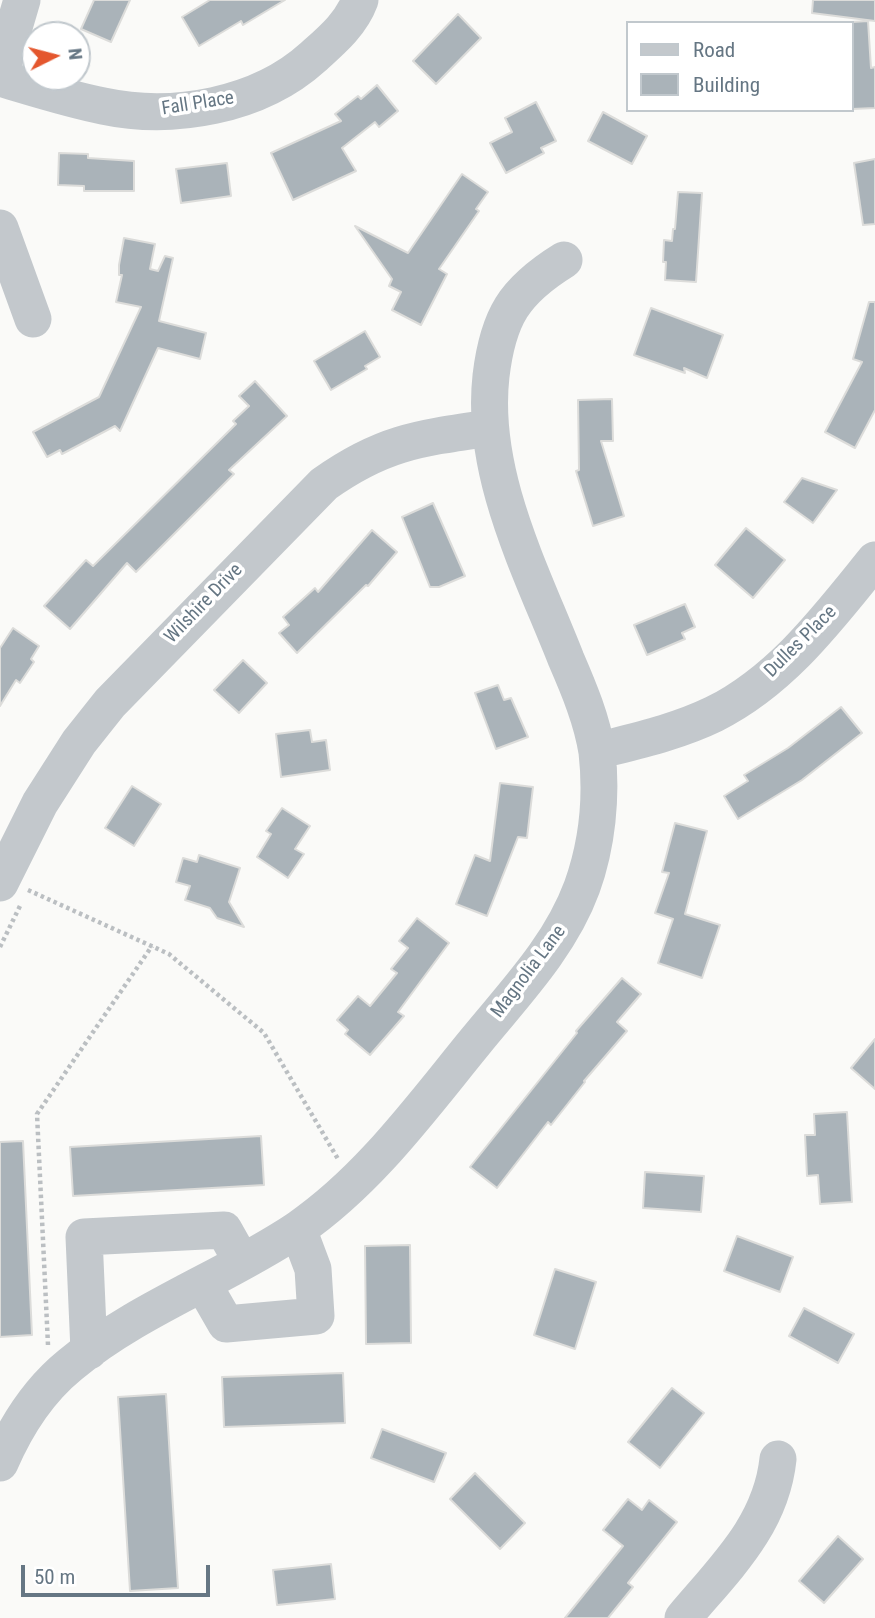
<!DOCTYPE html>
<style>
body{margin:0}
#map{position:relative;width:875px;height:1618px;overflow:hidden;background:#fafaf8;font-family:"Roboto Condensed",sans-serif}
canvas{display:block}
.legend{position:absolute;left:626px;top:21px;width:228px;height:91px;box-sizing:border-box;background:#fff;border:2px solid #c1c8cd;margin:0;padding:9px 12px;list-style:none;font-size:21px;color:#657683}
.legend li{display:flex;align-items:center;gap:14px;height:35px}
.legend b{width:35px;border:2px solid #c1c8cd}
.north{position:absolute;left:21px;top:21px;width:70px;height:70px;box-sizing:border-box;background:#fff;border:2px solid #c1c8cd;border-radius:50%;rotate:84deg;font-size:19px;font-weight:700;line-height:28px;text-align:center;color:#657683}
.north::after{content:'';display:block;margin:auto;width:24px;height:32px;background:#e4572e;clip-path:polygon(50% 0,100% 100%,50% 72%,0 100%)}
.scale{position:absolute;left:21px;top:1565px;width:189px;height:32px;box-sizing:border-box;border:4px solid #657683;border-top:0;padding-left:9px;font-size:21px;line-height:24px;white-space:nowrap;color:#657683;-webkit-text-stroke:5px #fff;paint-order:stroke}
</style>
<div id="map">
<canvas width="875" height="1618"></canvas>
<ul class="legend">
<li><b style="height:9px;background:#c3c8cc"></b>Road</li>
<li><b style="height:19px;background:#aab3b9"></b>Building</li>
</ul>
<div class="north">N</div>
<div class="scale">50 m</div>
</div>
<script>
const ctx = document.querySelector('canvas').getContext('2d');
ctx.lineJoin = 'round';
function fill(path, color) {
  ctx.fillStyle = color;
  ctx.fill(path, 'evenodd');
}
function trace(path, color, width, dash) {
  ctx.strokeStyle = color;
  ctx.lineWidth = width;
  ctx.lineCap = dash ? 'butt' : 'round';
  ctx.setLineDash(dash || []);
  ctx.stroke(path);
}
function write(font, color, halo, rows, align = 'center') {
  ctx.font = font + ' "Roboto Condensed",sans-serif';
  ctx.lineWidth = 7;
  ctx.setLineDash([]);
  ctx.textBaseline = 'middle';
  ctx.strokeStyle = halo;
  ctx.fillStyle = color;
  for (const [text, x, y, turn = 0] of rows) {
    ctx.save();
    ctx.translate(x, y);
    ctx.rotate((+turn || 0) * Math.PI / 180);
    ctx.textAlign = isNaN(turn) ? turn : align;
    if (halo) ctx.strokeText(text, 0, 0);
    ctx.fillText(text, 0, 0);
    ctx.restore();
  }
}
const building = new Path2D(`
 M94 0H130L111 42 81 29Z
 M210 0H285L243 25 241 21 199 46 182 17Z
 M813 0H875V21L812 13Z
 M458 14 481 38 436 84 413 61Z
 M868 21 871 68 875 67V108L852 109V22Z
 M377 85 398 111 379 127 375 122 342 148 356 171 293 200 271 153 341 121 335 114 358 96 361 99Z
 M536 102 556 141 541 148 544 153 506 173 490 143 512 132 505 118Z
 M603 112 647 136 632 164 588 141Z
 M59 153 88 154V158L134 161V191H84V186L58 185Z
 M875 159V224L863 225 854 163Z
 M227 163 231 196 181 203 176 169Z
 M462 174 488 192 476 209 479 211 439 269 447 274 421 325 392 310 401 292 389 286 392 279 355 226 408 253Z
 M678 192 702 193 696 282 665 280 666 262H663L664 240 672 241 673 229H675Z
 M124 238 155 244 150 269 158 271 165 256 173 258 159 321 206 333 200 359 158 348 120 431 115 426 62 454 60 450 47 457 33 432 99 397 141 307 116 302 122 275H119V265Z
 M869 302H875V410L855 448 825 432 862 362 853 359Z
 M651 308 723 335 707 378 684 368 685 373 634 355Z
 M365 331 380 357 365 366 367 369 331 390 314 361Z
 M255 381 287 416 229 470 234 474 136 572 127 563 70 629 44 606 86 560 93 566 236 424 233 421 249 406 239 396Z
 M612 399 613 441H601L624 516 593 526 576 471 579 470 578 400Z
 M802 478 837 490 813 523 784 502Z
 M433 503 465 576 439 587H430L402 517Z
 M746 528 785 560 753 598 715 565Z
 M372 530 397 552 368 586 366 585 297 653 279 633 289 625 283 617 315 588 318 592Z
 M685 604 695 627 682 633 685 639 647 655 634 625Z
 M13 628 39 646 31 659 34 662 20 683 16 680 0 706V648Z
 M243 660 267 683 239 713 214 690Z
 M498 685 504 700 511 698 528 737 496 749 475 693Z
 M841 707 862 733 802 780 738 819 724 796 748 781 744 775 788 748Z
 M310 730 312 742 326 740 330 770 281 777 276 734Z
 M500 783 533 787 527 838 518 837 487 916 456 904 475 855 490 861Z
 M132 786 161 804 134 846 105 828Z
 M282 808 310 826 295 849 304 854 288 878 257 857 271 834 266 831Z
 M675 823 707 831 685 914 720 925 702 978 658 963 673 919 655 913 669 873 662 872Z
 M199 855 240 868 229 902 244 927 217 918 210 908 185 900 190 886 176 882 183 858 197 862Z
 M417 918 449 943 398 1012 404 1016 370 1055 345 1034 348 1030 337 1020 358 996 370 1006 397 973 391 969 408 948 399 941Z
 M622 978 641 994 617 1022 627 1031 584 1081 585 1082 551 1125 548 1122 497 1188 470 1167 577 1033 576 1031Z
 M875 1039V1089L851 1068Z
 M847 1112 852 1202 820 1204 818 1175 807 1176 805 1135H815L814 1114Z
 M261 1136 264 1185 73 1196 70 1147Z
 M23 1141 32 1335 0 1337V1142Z
 M645 1172 704 1176 701 1212 643 1208Z
 M737 1236 793 1257 780 1292 724 1271Z
 M410 1245 411 1343 366 1344 365 1246Z
 M555 1269 596 1282 575 1349 534 1335Z
 M804 1308 854 1334 838 1363 789 1336Z
 M343 1373 345 1423 224 1427 222 1377Z
 M672 1388 704 1413 660 1468 628 1442Z
 M166 1394 178 1588 130 1591 118 1397Z
 M382 1429 446 1453 434 1482 371 1458Z
 M475 1473 525 1523 500 1549 450 1499Z
 M628 1499 642 1510 649 1500 677 1522 628 1583 633 1587 608 1618H565L623 1546 603 1530Z
 M838 1536 863 1559 824 1603 799 1581Z
 M331 1564 335 1599 277 1605 273 1570Z`);
fill(building, '#aab3b9');
trace(building, '#dcdcda', 2);
trace(new Path2D(`
 M28 890 169 954 264 1033 338 1159
 M0 947 20 906
 M48 1345 37 1114 152 946`), '#bbbfc2', 4.5, [3.5, 3.5]);
trace(new Path2D(`
 M0 75 22 0
 M0 78C34 88 68 99 103 106 173 121 259 106 313 57 332 40 351 24 360 0
 M0 228 33 319
 M597 751C636 741 677 732 714 714 782 680 828 618 875 560
 M0 883 40 803 79 742 110 703 324 484C383 442 420 438 490 428
 M203 1284 226 1324 316 1316 313 1269 298 1229
 M89 1351 84 1237 224 1230 242 1262
 M0 1463C16 1426 38 1391 70 1365 137 1309 225 1278 298 1229 369 1180 421 1108 475 1042 514 994 560 947 582 887 597 845 602 797 597 752 592 720 579 689 566 659 531 570 480 474 491 376 498 317 514 291 564 260
 M683 1618C724 1569 771 1526 778 1459`), '#c3c8cc', 37);
write('19px', '#657683', '#fff', [
 ["Fall Place",198,104,-9],
 ["Wilshire Drive",204,604,-46],
 ["Dulles Place",801,642,-45],
 ["Magnolia Lane",529,972,-53]
]);
</script>
